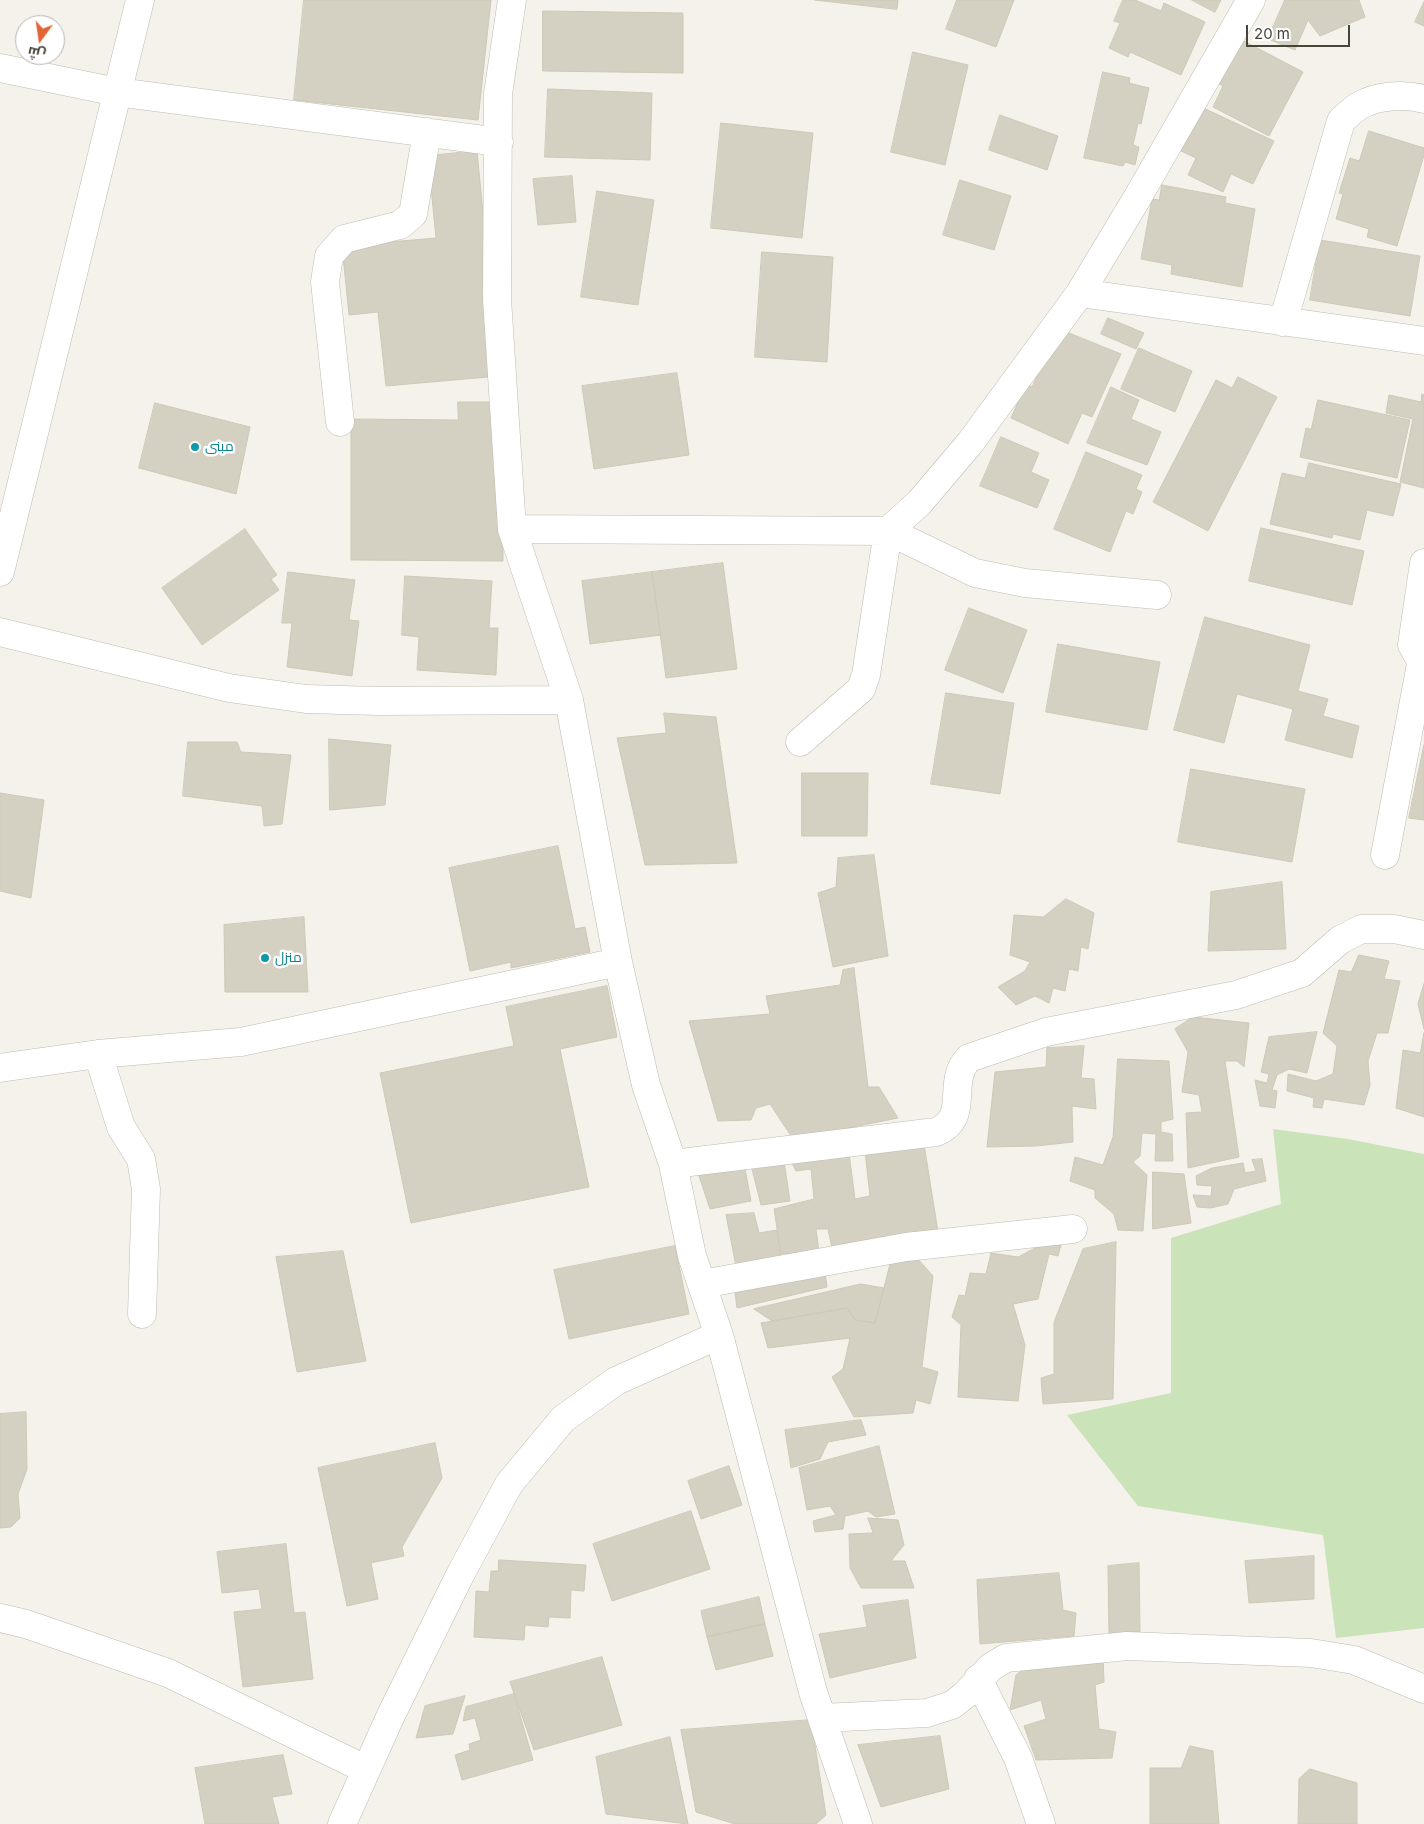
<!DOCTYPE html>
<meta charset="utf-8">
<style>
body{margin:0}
#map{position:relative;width:1424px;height:1824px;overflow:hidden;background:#f4f2eb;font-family:Inter,Cairo,sans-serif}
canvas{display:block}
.north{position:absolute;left:15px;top:15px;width:50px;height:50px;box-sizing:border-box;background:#fff;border:1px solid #b5b4b0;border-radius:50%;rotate:194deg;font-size:14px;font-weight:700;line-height:20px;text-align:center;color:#47443a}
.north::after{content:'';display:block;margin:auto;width:18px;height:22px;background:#e26534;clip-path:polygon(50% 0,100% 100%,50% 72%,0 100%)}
.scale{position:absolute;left:1246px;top:25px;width:104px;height:22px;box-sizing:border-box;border:2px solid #47443a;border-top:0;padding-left:6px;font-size:15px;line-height:18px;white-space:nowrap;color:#47443a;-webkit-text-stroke:4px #fff;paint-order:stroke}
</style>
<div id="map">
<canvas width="1424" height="1824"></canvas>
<div class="north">ش</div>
<div class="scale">20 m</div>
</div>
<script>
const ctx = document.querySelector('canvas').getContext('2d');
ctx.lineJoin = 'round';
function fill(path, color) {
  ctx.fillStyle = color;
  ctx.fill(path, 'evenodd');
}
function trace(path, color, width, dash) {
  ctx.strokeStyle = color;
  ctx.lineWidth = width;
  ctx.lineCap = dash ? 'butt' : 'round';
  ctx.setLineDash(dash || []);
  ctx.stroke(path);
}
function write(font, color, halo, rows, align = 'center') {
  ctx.font = font + ' Inter,Cairo,sans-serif';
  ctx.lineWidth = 5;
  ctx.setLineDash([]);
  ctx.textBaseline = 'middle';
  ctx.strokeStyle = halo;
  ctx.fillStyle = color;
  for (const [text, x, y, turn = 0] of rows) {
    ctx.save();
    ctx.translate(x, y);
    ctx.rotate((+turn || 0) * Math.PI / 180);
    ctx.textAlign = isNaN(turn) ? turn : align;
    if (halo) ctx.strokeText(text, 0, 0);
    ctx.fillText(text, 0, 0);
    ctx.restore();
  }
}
fill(new Path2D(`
 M1273 1129 1348 1139 1424 1154V1628L1336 1638 1323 1535 1138 1506 1067 1415 1171 1393V1238L1281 1204Z`), '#cbe3b9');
const building = new Path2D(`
 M304 0H491L478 120 294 100Z
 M815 0H898L897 9Z
 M957 0H1014L996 47 946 29Z
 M1123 0H1135L1161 11 1164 3 1205 22 1181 75 1130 52 1128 57 1109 48 1120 23 1114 21Z
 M1192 0H1221L1215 12Z
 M1285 0H1359L1365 17 1320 36 1308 20 1295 50 1268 39Z
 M1424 2V26L1415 22Z
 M543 11 683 13V73L543 71Z
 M1238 38 1303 72 1269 136 1213 107 1223 86 1214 81Z
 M913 52 968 65 945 165 891 152Z
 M1103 72 1130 78 1129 83 1149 88 1141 124 1138 123 1133 145 1139 147 1135 165 1125 162 1123 166 1084 158Z
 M548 89 652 93 650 160 545 157Z
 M1199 106 1274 141 1253 184 1231 174 1223 192 1188 175 1196 158 1179 150Z
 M1000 115 1058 136 1047 170 989 150Z
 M721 123 813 133 802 238 711 228Z
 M1369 131 1424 148V155L1397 246 1367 237 1369 229 1336 219 1343 194 1339 193 1350 158 1359 161Z
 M477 151 499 376 386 386 378 312 349 315 342 246 436 238 428 156Z
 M572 176 576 222 538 225 533 179Z
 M960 180 1011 196 994 250 943 235Z
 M1162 185 1226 197 1225 203 1255 209 1242 287 1171 274 1172 265 1141 259 1152 199 1159 200Z
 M597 191 654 200 638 305 581 297Z
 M1320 240 1420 256 1410 316 1310 300Z
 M762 252 833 257 827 362 755 357Z
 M1108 318 1144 333 1136 349 1101 334Z
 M1064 331 1121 354 1092 417 1082 413 1068 444 1011 418 1026 384 1032 387 1049 351 1054 353Z
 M1139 348 1192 371 1175 412 1121 389Z
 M677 373 689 455 594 469 582 386Z
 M1238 377 1277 397 1208 531 1153 502 1216 380 1232 388Z
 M1111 387 1139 400 1131 419 1161 432 1147 465 1087 443Z
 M1422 394 1424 395V488L1400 482 1413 419 1386 413 1389 395 1421 402Z
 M1318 400 1410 420 1397 478 1300 457 1306 428 1311 429Z
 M458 402H494L503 421V561L351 560V419L458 420Z
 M155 403 250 427 236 494 139 468Z
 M1001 437 1039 453 1031 472 1049 480 1037 508 980 486Z
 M1086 452 1142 475 1136 489 1142 492 1133 514 1126 511 1110 552 1054 529Z
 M1309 463 1401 484 1393 516 1367 510 1360 540 1333 534 1332 538 1270 524 1282 473 1305 478Z
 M1261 528 1364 551 1352 605 1249 581Z
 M245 529 277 575 271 579 279 590 202 645 162 588Z
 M723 563 737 669 666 678 652 572Z
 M288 572 355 580 349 620 359 621 352 676 287 667 292 623H282Z
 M652 572 661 635 590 644 582 581Z
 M405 576 492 581 489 628H498L496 675 417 670 419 637 402 635Z
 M969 608 1027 630 1003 693 945 670Z
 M1205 617 1310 645 1298 691 1328 699 1323 716 1359 726 1352 758 1285 740 1293 709 1237 694 1224 743 1174 730Z
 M1058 644 1160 662 1147 730 1046 712Z
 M946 693 1014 703 1000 794 931 784Z
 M664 713 716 717 737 863 645 865 617 738 666 733Z
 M329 739 391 745 385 805 330 810Z
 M188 742H237L241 752 291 755 282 824 264 826 262 806 183 796Z
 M1424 745V820L1409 818Z
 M1191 769 1305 789 1292 862 1178 842Z
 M802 773H868L867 836H802Z
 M0 793 44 800 31 898 0 891Z
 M558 846 575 929 585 927 590 952 511 968V962L470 971 449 868Z
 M874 855 888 956 833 967 818 893 836 887 838 858Z
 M1282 882 1286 949 1208 951 1211 892Z
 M1066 899 1094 913 1088 949 1081 947 1078 971 1069 969 1065 991 1053 988 1049 1003 1035 996 1016 1005 998 987 1025 971 1030 962 1010 955 1014 915 1043 917Z
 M304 917 308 992H225L224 925Z
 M1359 955 1389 961 1384 979 1400 981 1388 1033H1377L1368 1061 1370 1085 1364 1105 1324 1099 1322 1108 1313 1107 1314 1098 1287 1091 1288 1074 1316 1081 1333 1074 1337 1046 1323 1033 1339 970 1351 972Z
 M854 968 868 1087H879L898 1118 793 1139 770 1104 756 1108 751 1120 718 1121 689 1021 770 1014 766 996 840 985 843 970Z
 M1424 984V1029L1418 1004Z
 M607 986 617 1037 560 1049 589 1187 411 1223 380 1073 514 1046 506 1007Z
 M1193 1017 1249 1023 1244 1067 1237 1061H1225L1239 1157 1188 1168 1186 1113 1202 1112 1199 1095 1182 1092 1188 1052 1175 1029Z
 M1317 1032 1307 1073 1289 1069 1277 1075 1272 1090 1277 1091 1275 1108 1260 1106 1255 1080 1267 1083 1269 1074 1261 1072 1269 1037Z
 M1424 1033V1117L1396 1108 1403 1050 1420 1053Z
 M1084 1046 1081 1078 1094 1079 1096 1109 1072 1106 1073 1142 1036 1146 987 1147 995 1072 1046 1067 1047 1048Z
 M1118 1059 1169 1061 1173 1119 1161 1122V1132L1172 1134 1173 1161H1155L1156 1134 1142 1133 1140 1156 1133 1162 1147 1175 1143 1231 1118 1230 1114 1214 1095 1198V1190L1070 1181 1075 1157 1103 1165 1113 1137Z
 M924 1144 939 1238 833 1253 828 1229H816L819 1252 781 1254 774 1209 814 1199 811 1169 796 1171 790 1159 849 1153 855 1199 870 1196 865 1151Z
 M1262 1159 1266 1181 1234 1189 1228 1204 1211 1208 1197 1207 1193 1195 1211 1196 1212 1186 1197 1185 1196 1176 1212 1168 1243 1163 1245 1173 1256 1171 1252 1160Z
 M784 1161 790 1201 761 1205 751 1165Z
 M744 1163 751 1201 710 1209 696 1167Z
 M1153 1172 1184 1174 1191 1223 1153 1229Z
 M754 1213 759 1233 777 1230 782 1264 737 1271 726 1215Z
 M1046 1242 1061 1245 1058 1256 1049 1254 1038 1299 1013 1304 1025 1345 1018 1401 958 1397 961 1325 952 1317 959 1295 965 1296 970 1273 986 1274 991 1253 1018 1257Z
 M1116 1242 1113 1399 1043 1404 1041 1378 1054 1374V1322L1083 1249Z
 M675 1246 689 1314 569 1339 554 1270Z
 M343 1251 366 1361 297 1372 276 1257Z
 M916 1257 933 1276 922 1367 938 1372 930 1404 916 1400 913 1413 854 1417 832 1377 843 1369 850 1338 768 1348 761 1323 847 1308 855 1320 875 1323 890 1264Z
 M825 1272 827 1287 737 1308 734 1285Z
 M861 1284 884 1288 875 1323 855 1320 847 1308 772 1321 754 1309Z
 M26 1412 27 1469 18 1494 20 1518 11 1527 0 1528V1414Z
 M861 1420 866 1435 828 1442 820 1459 791 1468 785 1430Z
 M435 1443 442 1478 402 1547 404 1556 371 1563 378 1599 347 1606 318 1468Z
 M879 1446 895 1514 876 1517 868 1511 845 1516 843 1529 815 1532 813 1521 836 1515 830 1506 807 1510 799 1468Z
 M729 1466 742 1505 701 1519 688 1481Z
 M691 1511 710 1569 612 1601 593 1544Z
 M868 1518 898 1520 904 1545 891 1561H905L914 1588H861L850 1568 849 1534 873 1533Z
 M286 1544 294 1613 305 1612 313 1679 243 1687 234 1612 262 1609 259 1589 222 1593 217 1552Z
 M1314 1556V1599L1249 1603 1245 1561Z
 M499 1560 586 1565 584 1591 571 1590 570 1618 549 1617 548 1627 525 1625 524 1640 474 1637 476 1591 489 1592 491 1571H498Z
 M1139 1563 1140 1632 1109 1634 1108 1566Z
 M1059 1573 1063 1610 1076 1613 1074 1636 980 1644 977 1580Z
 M759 1597 765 1624 707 1637 701 1611Z
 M908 1600 916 1658 830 1678 819 1634 867 1627 863 1606Z
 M765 1624 773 1656 716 1670 707 1637Z
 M1103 1655 1104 1682 1095 1685 1099 1729 1116 1732 1112 1758 1036 1760 1024 1726 1046 1719 1041 1700 1010 1710 1016 1675 1032 1663Z
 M602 1657 622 1725 534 1750 510 1682Z
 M514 1694 533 1760 462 1780 455 1755 470 1750 469 1744 481 1740 475 1718 463 1721 466 1707Z
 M465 1696 453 1734 416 1738 425 1706Z
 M811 1720 826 1815 816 1824H735L696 1812 681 1730Z
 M940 1736 949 1789 881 1807 858 1745Z
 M670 1737 688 1824 606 1814 596 1757Z
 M1190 1746 1213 1751 1219 1824H1150V1768H1181Z
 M283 1755 292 1794 272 1797 279 1824H205L195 1768Z
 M1310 1769 1357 1783V1824H1298L1299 1779Z`);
fill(building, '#d4d0c2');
trace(building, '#cec8b6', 1);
const minor = new Path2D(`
 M512 0 498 94 497 299 512 529 569 700 618 962 646 1085 673 1164 692 1256 719 1335 813 1692 858 1824
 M0 68 117 92 499 142
 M1080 293 1424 341
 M1283 322 1341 121C1346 117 1352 110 1359 106 1377 95 1404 94 1424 99
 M340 422 325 282 329 256 344 239 400 225 413 214 427 132
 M512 529 888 531 919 503 970 443 1080 293 1136 200 1251 0
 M1424 563 1412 645 1424 666
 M0 572 140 0
 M0 632 229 688 306 699 378 701 569 700
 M800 742 861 689 866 675 888 531 975 573 1025 583 1157 595
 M1385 855 1421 664
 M98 1054 121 1127 141 1159 146 1189 142 1314
 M0 1068 98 1054 241 1042 618 962
 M673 1164 936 1132C972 1117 945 1082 969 1058L1046 1032 1236 995 1302 973 1340 940 1361 929H1394L1424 935
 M702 1284 906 1247 1073 1229
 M0 1618 26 1624 168 1673 365 1769
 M978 1679 1018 1758 1041 1824
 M822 1718 927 1713 952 1705 965 1695 991 1667 1006 1658 1127 1646 1311 1653 1354 1660 1424 1689
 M342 1824 391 1715 460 1575 509 1484 563 1419 616 1381 719 1335`);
trace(minor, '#bfbbaf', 29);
trace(minor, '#fff', 28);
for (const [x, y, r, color] of [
 [195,447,5,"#0f9aa8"],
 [265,958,5,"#0f9aa8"]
]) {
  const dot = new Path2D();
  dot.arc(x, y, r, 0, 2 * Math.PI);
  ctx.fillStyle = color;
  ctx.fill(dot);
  trace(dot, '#fff', 2);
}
write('14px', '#0d838f', '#fff', [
 ["مبنى",205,447],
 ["منزل",275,958]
], 'left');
</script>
